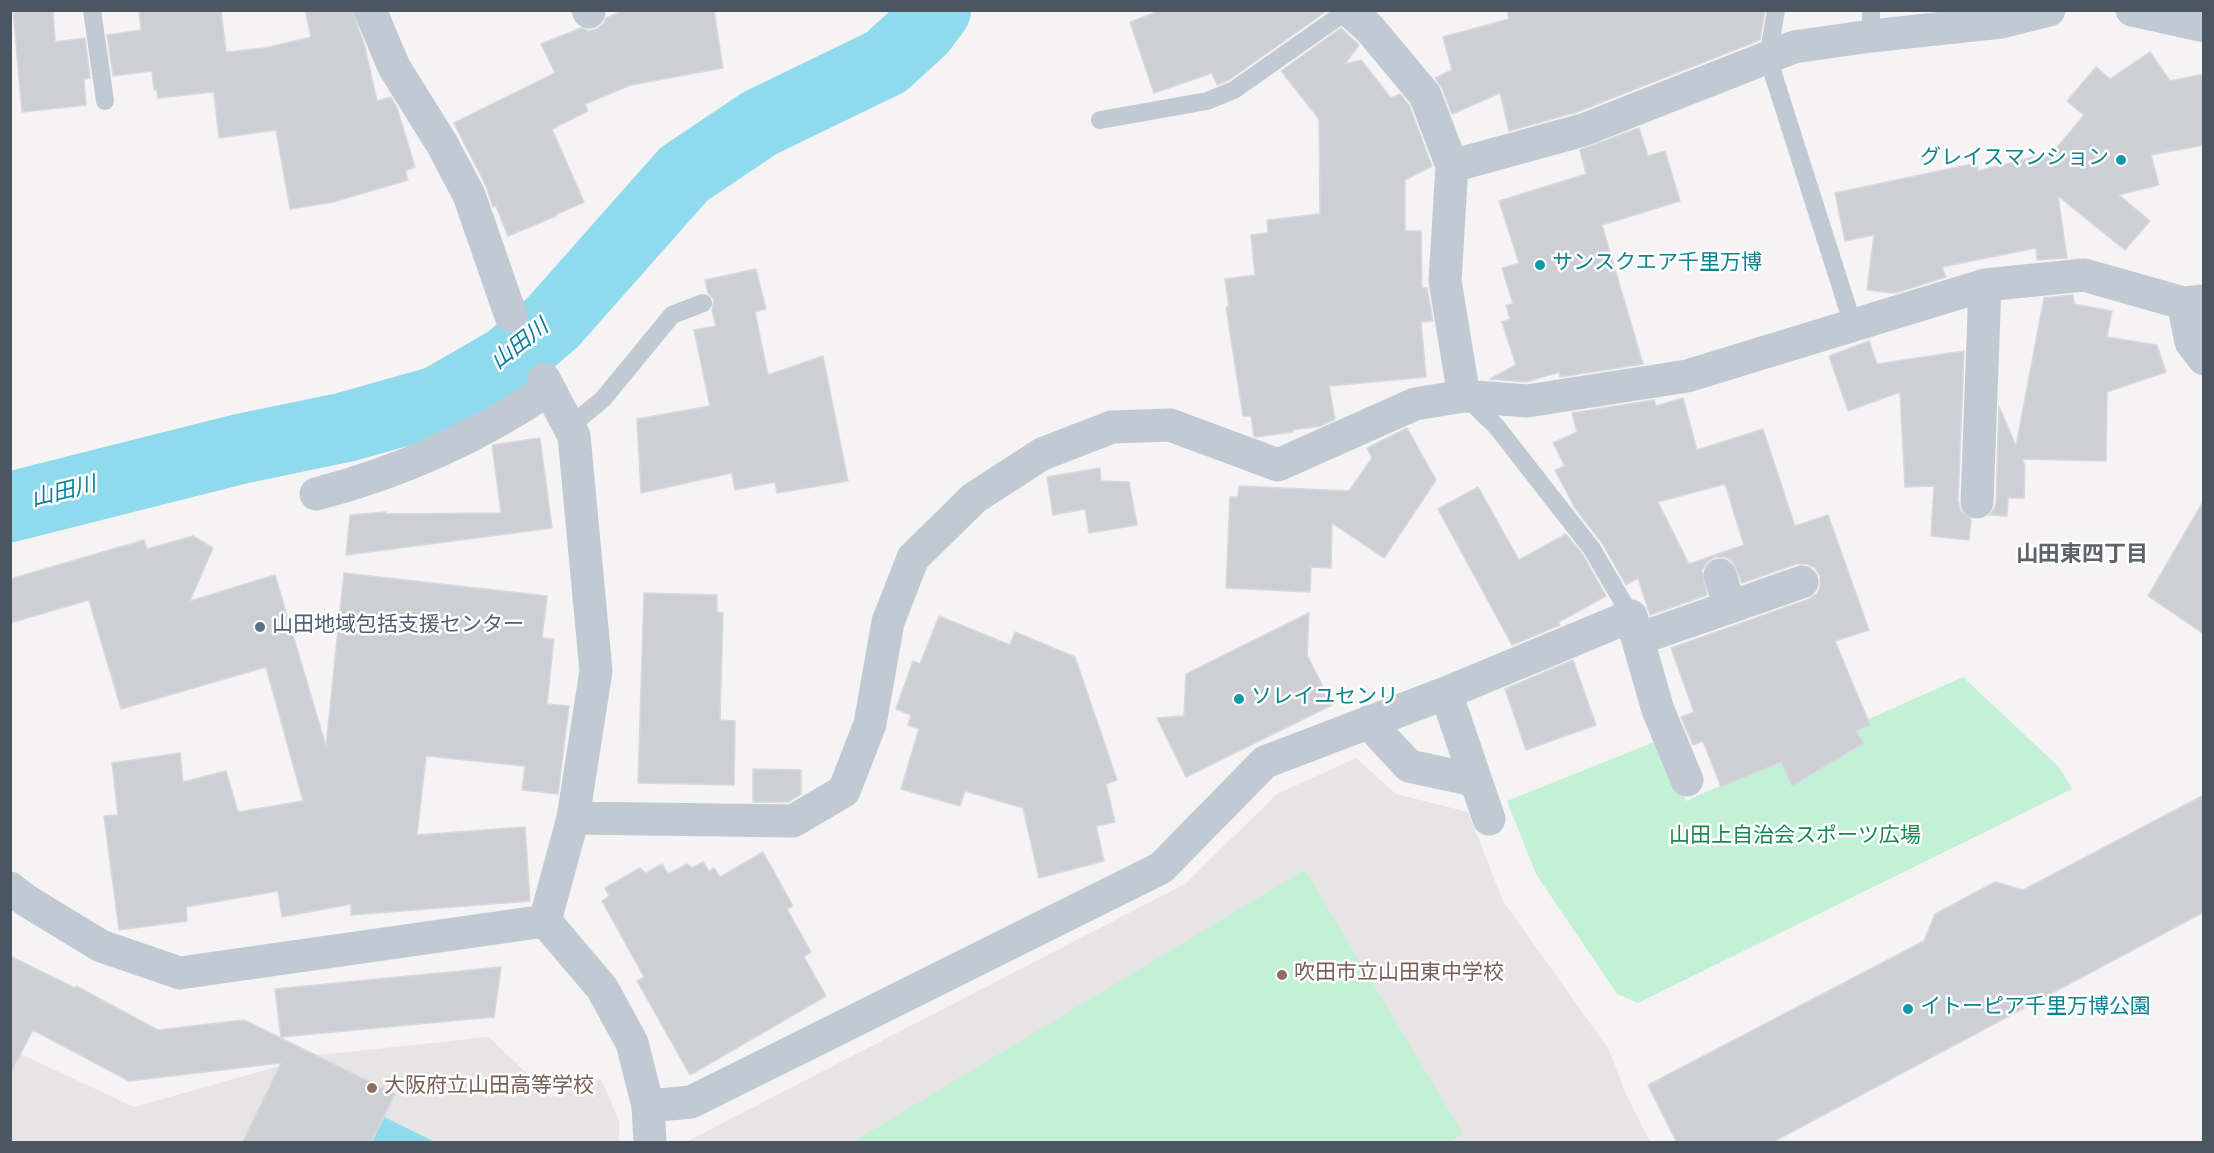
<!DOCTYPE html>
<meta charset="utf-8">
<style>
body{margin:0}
#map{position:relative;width:2214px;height:1153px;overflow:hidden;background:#f5f3f3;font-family:Overpass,sans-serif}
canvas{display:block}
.frame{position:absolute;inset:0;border:12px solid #4a5661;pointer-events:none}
</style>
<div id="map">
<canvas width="2214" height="1153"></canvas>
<div class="frame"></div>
</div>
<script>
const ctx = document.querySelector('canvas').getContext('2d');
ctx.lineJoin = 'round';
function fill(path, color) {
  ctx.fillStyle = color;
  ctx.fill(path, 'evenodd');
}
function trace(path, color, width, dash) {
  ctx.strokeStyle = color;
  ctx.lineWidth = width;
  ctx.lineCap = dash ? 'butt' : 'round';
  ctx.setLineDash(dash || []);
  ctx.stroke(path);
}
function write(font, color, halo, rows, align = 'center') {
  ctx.font = font + ' Overpass,"Noto Sans JP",sans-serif';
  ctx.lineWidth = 5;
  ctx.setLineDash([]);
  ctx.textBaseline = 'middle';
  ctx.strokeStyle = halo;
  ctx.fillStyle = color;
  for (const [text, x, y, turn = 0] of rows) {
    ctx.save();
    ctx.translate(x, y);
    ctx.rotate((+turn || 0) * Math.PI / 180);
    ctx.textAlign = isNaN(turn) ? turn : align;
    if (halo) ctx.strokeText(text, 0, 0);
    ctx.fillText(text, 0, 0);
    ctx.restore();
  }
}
fill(new Path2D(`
 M1356 758 1396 794 1468 812 1503 901 1609 1050 1626 1094 1650 1142H686L1185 884 1277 794Z
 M489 1037 551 1097 601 1079 619 1121V1142H11L10 1049 134 1107 319 1055Z`), '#e6e4e5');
fill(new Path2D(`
 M1963 677 2059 767 2072 789 1638 1003 1617 994 1536 874 1507 801 1657 741 1686 801Z
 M1305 870 1463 1134 1449 1142H853Z`), '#c3f1d5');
fill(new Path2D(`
 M384 1117 435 1142H371Z`), '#90daee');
trace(new Path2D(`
 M10 507 240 449 346 427 438 401 509 360 553 322 684 174 760 123 886 62 921 30 936 10`), '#90daee', 70);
const building = new Path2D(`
 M13 10H53L55 42 85 38 90 78 84 79 86 105 22 112Z
 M139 10H221L226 52 265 48 311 37 305 10H352L365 47 377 101 391 97 397 108 415 167 405 171 408 180 333 202 290 209 276 130 219 138 214 92 158 98 157 90H154L152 71 113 76 107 35 141 30Z
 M625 10H714L723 68 631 85 585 104 588 111 552 129 584 202 555 215 556 216 508 236 496 206 493 207 486 186 454 123 555 73 541 44 581 28 588 31 597 29 604 23 606 18Z
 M1162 10H1328L1229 80 1217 85 1212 73 1154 93 1130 22Z
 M1507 10H1765L1760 40 1577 112 1509 131 1500 93 1452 114 1442 88 1435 78 1452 70 1443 37 1509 19Z
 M1341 28 1359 45 1345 64 1361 60 1391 98 1400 94 1409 105 1432 166 1405 180V231H1421L1422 288H1427L1433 321 1421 322 1426 377 1329 386 1335 419 1321 426 1293 430V432L1256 437 1254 436 1251 416H1243L1226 307H1229L1225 279 1255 275 1251 235 1268 233 1267 220 1320 214 1319 119 1281 71Z
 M2150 52 2170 81 2204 74V145L2151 155 2159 185 2119 195 2150 221 2125 250 2058 196 2067 258 2037 260 2036 248 1942 267 1946 277 1895 293 1867 290 1874 235 1845 241 1835 193 1977 163 1978 171 2053 152 2084 115 2067 101 2096 67 2110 79Z
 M1639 128 1648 156 1665 151 1680 201 1602 225 1643 364 1560 377 1559 372 1526 382 1490 379 1516 365 1502 322 1510 319 1506 305 1513 304 1502 268 1519 263 1499 201 1586 174 1580 150Z
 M756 269 766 309 755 312 768 375 823 356 848 481 777 493 775 482 735 490 732 473 641 493 637 419 710 406 694 330 716 326 712 310 714 300 708 293 705 280Z
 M2073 295 2074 304 2112 311 2107 337 2157 345 2166 372 2107 392 2106 461 2022 459 2025 466 2024 498H2008L2007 516 1989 515 1993 511 1996 503 1999 406 2016 446 2044 298Z
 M1869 341 1877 364 1964 351 1958 501 1961 511 1971 519 1969 540 1931 536 1934 486 1905 487 1900 392 1848 411 1829 356Z
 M1683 398 1697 450 1763 429 1795 526 1828 515 1869 630 1835 641 1870 725 1856 731 1864 743 1792 786 1781 762 1721 787 1703 741 1693 745 1681 717 1694 712 1671 648 1809 599 1817 594 1820 586V576L1815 568 1806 564H1796L1742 583 1733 562 1725 557H1715L1707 562 1702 571 1707 595 1650 615 1638 578 1626 585 1602 543 1575 508 1555 470 1565 466 1553 443 1577 432 1572 413 1654 400 1656 406ZM1725 484 1744 545 1689 564 1658 502Z
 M1407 428 1436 480 1384 558 1332 523 1331 568 1311 567 1310 592 1226 588 1230 497H1238L1239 486 1349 491 1372 458 1367 448Z
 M540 438 552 528 346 555 350 515 386 512V514L501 513 492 445Z
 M1100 468 1101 481 1129 482 1137 525 1089 533 1085 509 1053 515 1047 477Z
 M1478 487 1519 560 1566 534 1583 555 1606 596 1559 622 1560 625 1512 645 1438 509Z
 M2204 500V634L2148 596Z
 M193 536 213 548 190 601 275 575 326 746 344 573 547 596 542 638 554 639 547 704 569 706 558 794 522 790 525 766 426 756 417 835 525 827 530 901 351 915V904L282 917 278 891 186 907 187 921 119 930 104 816 118 815 112 763 180 753 183 782 226 771 238 812 303 801 266 667 121 709 89 600 10 623V579L144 540 147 549Z
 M644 593 717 595V612L723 613 720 720 735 721 734 785 638 783Z
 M1309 613 1307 657H1308L1332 705 1186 777 1157 718 1184 716 1186 674Z
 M939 616 1010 645 1015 632 1075 657 1117 780 1106 784 1115 822 1096 826 1104 861 1039 878 1023 808 965 791 960 806 901 789 919 729 908 725 911 715 896 709 913 661 920 664Z
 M1573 660 1596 725 1526 750 1505 689Z
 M753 769 801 770V794L788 802H753Z
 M2204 795V912L1771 1143H1677L1648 1085 1924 941 1935 914 1995 882 2023 890Z
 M763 852 793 906 787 909 811 952 804 957 826 996 690 1075 637 981 644 977 602 901 609 896 605 888 640 868 646 873 662 864 668 874 687 864 692 868 703 862 709 871 714 868 720 877Z
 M10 956 75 988 76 986 158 1030 244 1020 395 1094 371 1143H242L281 1063 129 1081 33 1030 10 1074Z
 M501 967 494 1017 281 1037 275 989Z`);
fill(building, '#cdcfd5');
trace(building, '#d7d9de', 1.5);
trace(new Path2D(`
 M92 10 105 101
 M1776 10 1768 58 1853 325
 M1871 10V36
 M1100 120 1207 101 1234 90 1348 10
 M1467 398 1496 426 1592 549 1631 616
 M569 427 603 399 672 315 703 303`), '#c1cad2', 18);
trace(new Path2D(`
 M370 10 394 67 442 144 469 195 511 316
 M588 10 589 12
 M1349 10 1370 29 1425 95 1452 166 1445 281 1464 396
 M2132 10 2204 26
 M1452 166 1583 130 1794 47 1871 36 2001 22 2049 10
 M2183 303 2191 342 2204 359
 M544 379 574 436 596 671 573 818
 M316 494C401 472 477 438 549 389
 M1977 502 1985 285
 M1720 575 1730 607
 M1638 639 1802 582
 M1446 693 1631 616 1658 710 1687 780
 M1368 722 1409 766 1474 780
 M10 888 27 901 101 946 180 973 545 921
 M545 921 573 818 793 821 844 791 870 724 888 622 913 558 974 498 1042 454 1112 427 1170 425 1278 465 1415 404 1464 396 1527 401 1687 376 1985 285 2084 275 2183 303 2204 301
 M545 921 602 988 632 1043 648 1106 691 1102 1161 868 1265 762 1446 693 1489 819`), '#c1cad2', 33);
trace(new Path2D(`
 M648 1106 650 1142`), '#c1cad2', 33);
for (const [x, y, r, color] of [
 [2121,160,6,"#0f9aa8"],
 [1540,265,6,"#0f9aa8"],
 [260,627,6,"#5c6f8a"],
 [1239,699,6,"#0f9aa8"],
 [1282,975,6,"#8d6e63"],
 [1908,1009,6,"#0f9aa8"],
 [372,1088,6,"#8d6e63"]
]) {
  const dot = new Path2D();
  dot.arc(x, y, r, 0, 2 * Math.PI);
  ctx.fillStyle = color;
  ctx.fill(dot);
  trace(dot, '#fff', 2);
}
write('21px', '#0d838f', '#fff', [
 ["グレイスマンション",2109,160,"right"],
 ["サンスクエア千里万博",1552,265],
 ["ソレイユセンリ",1251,699],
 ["イトーピア千里万博公園",1920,1009]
], 'left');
write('21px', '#4e5e75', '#fff', [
 ["山田地域包括支援センター",272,627]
], 'left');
write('21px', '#17864f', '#fff', [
 ["山田上自治会スポーツ広場",1795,838]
]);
write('21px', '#785e54', '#fff', [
 ["吹田市立山田東中学校",1294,975],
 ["大阪府立山田高等学校",384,1088]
], 'left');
write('italic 22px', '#0c7c9b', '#fff', [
 ["山田川",521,346,-38],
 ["山田川",64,494,-14]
]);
write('bold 22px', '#5f6368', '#fff', [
 ["山田東四丁目",2082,557]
]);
</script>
